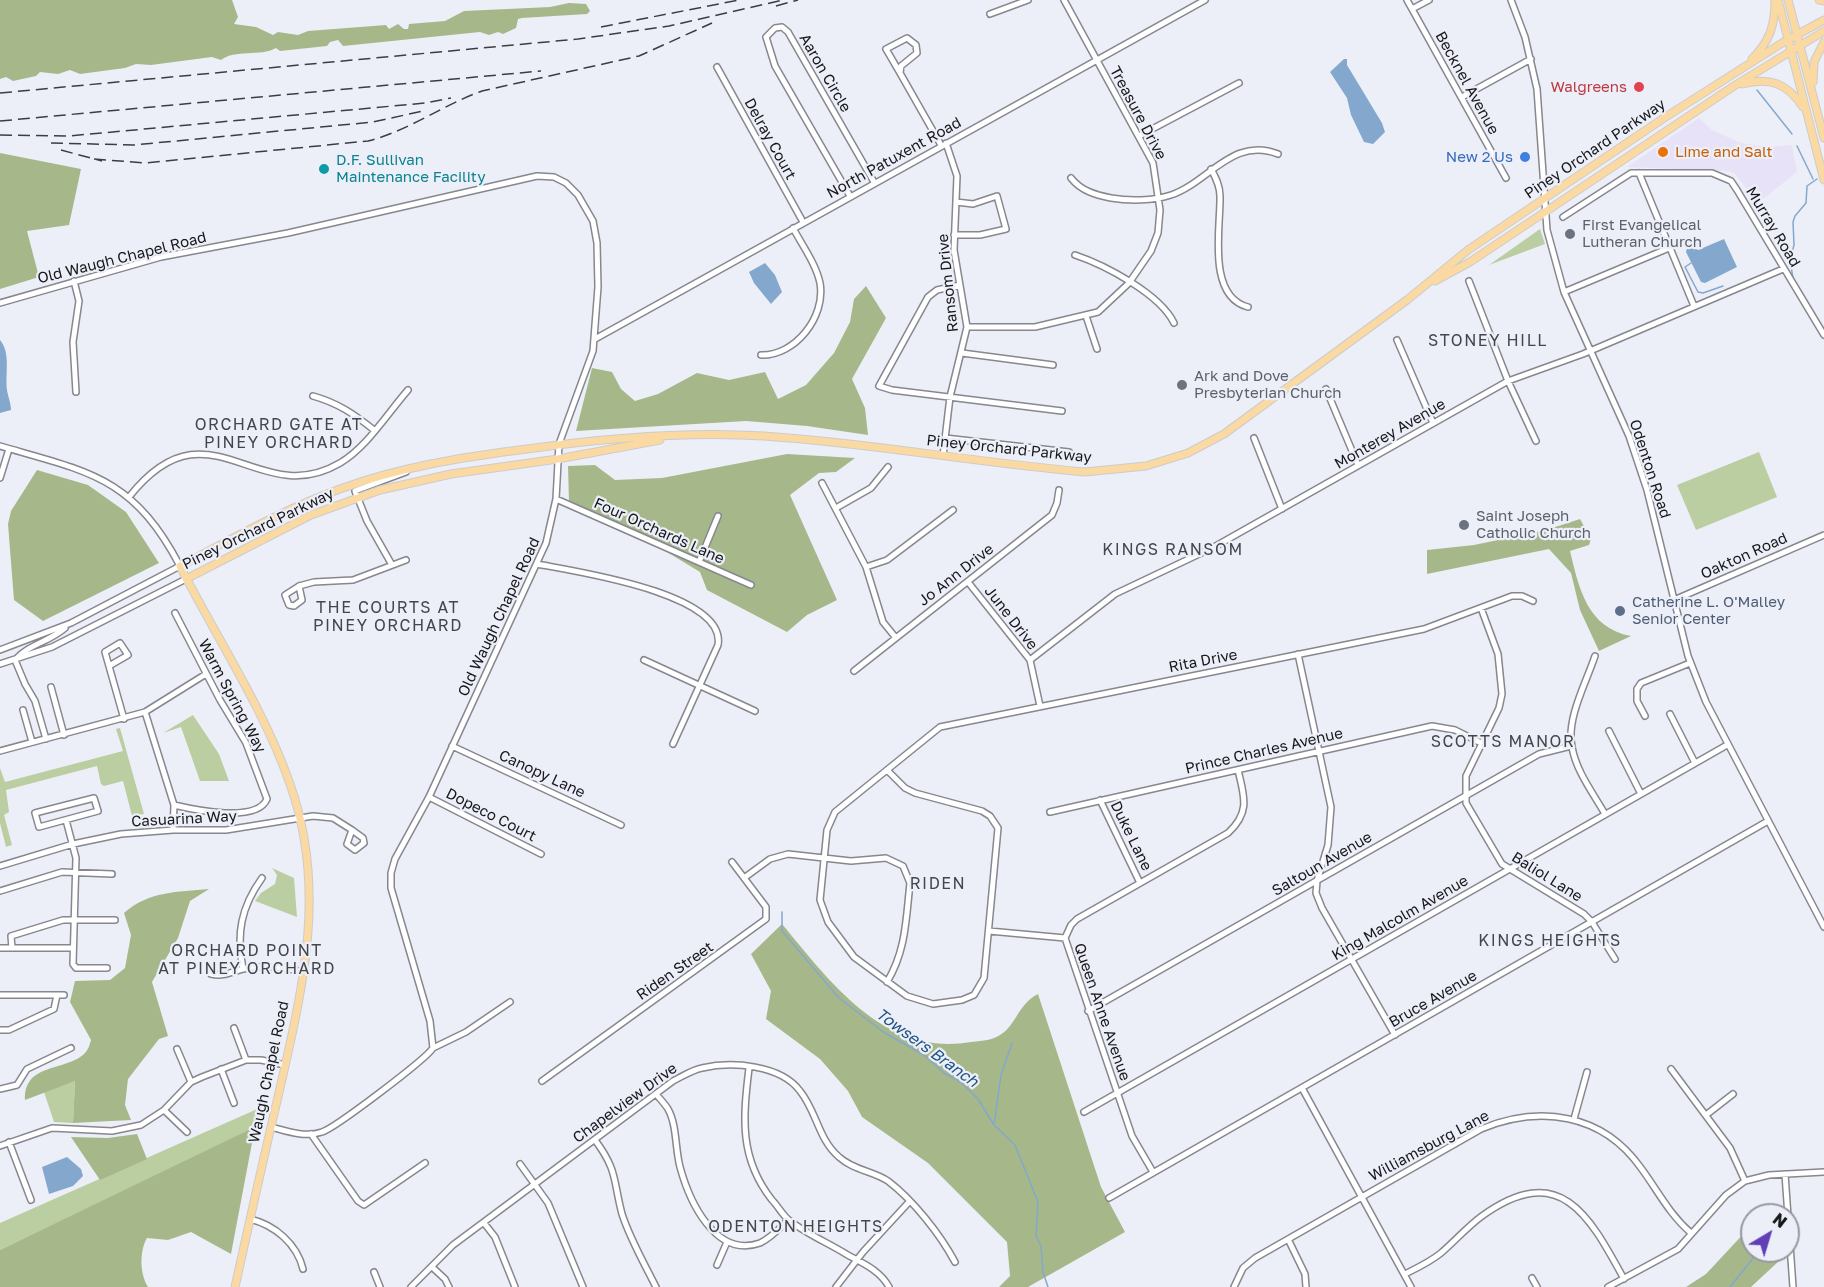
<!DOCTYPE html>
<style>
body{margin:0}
#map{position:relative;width:1824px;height:1287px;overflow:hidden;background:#edeff8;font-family:"Golos Text",sans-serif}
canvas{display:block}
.north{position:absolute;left:1740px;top:1203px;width:60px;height:60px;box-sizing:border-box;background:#edeff8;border:2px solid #9799a0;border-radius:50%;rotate:38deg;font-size:16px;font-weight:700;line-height:24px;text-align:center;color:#17181b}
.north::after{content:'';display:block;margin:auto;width:21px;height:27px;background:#603fb7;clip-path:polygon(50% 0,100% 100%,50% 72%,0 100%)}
</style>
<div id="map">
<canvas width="1824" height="1287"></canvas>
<div class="north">N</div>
</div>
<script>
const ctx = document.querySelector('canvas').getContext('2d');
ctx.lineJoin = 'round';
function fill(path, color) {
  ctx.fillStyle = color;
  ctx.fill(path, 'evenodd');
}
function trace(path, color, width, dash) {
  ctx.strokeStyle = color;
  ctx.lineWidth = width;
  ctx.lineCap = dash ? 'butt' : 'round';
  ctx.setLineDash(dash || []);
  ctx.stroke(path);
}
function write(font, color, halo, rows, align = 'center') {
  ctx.font = font + ' "Golos Text",sans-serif';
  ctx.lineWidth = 4.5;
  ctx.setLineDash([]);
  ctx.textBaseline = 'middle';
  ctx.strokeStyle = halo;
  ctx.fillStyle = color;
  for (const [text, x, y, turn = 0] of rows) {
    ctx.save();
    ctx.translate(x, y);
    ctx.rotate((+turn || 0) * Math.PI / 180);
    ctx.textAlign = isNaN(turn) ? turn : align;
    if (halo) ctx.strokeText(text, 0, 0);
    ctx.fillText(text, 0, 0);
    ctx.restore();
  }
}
fill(new Path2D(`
 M1699 118 1712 130 1741 143 1766 147 1792 145 1797 172 1758 203 1734 173 1729 171 1627 167Z`), '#e7e2f8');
fill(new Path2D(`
 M1540 229 1545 244 1489 265Z
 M1759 452 1777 497 1696 530 1677 485Z
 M193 715 219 754 229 781H200L181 727 163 733Z
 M120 728 144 814 132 816 123 781 104 786 101 784 97 766 6 790 9 812 4 815 12 845 6 847 0 823V768L5 782 123 751 116 729Z
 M272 868 294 878 297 917 255 901 261 893 275 884 277 875Z
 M75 1081 73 1123 54 1122 44 1092Z
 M264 1106 263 1125 0 1250V1223Z`), '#bbcea1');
fill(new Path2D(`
 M0 0H232L238 17 234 24 256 27 273 35 278 32 298 35 308 31 386 25 389 29 398 24 404 29H408L409 24 445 21 464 11 550 7 569 3 586 4 590 11 587 14 522 18 518 19 516 28 503 34 498 32 489 35 480 32 343 46 338 40 330 42 327 46 280 51 276 48C260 57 235 49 221 60L212 57 151 65 136 64 125 68 80 74 70 70 58 74 40 72 36 76 13 81 6 77 0 79Z
 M0 153 81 169 69 225 27 231 39 277 0 289Z
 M866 286 886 318 852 379 865 408 868 435 807 426 746 421 576 431 592 368 612 372 621 389 635 401 658 394 697 373 729 380 765 372 778 399 806 385 834 353 850 322 854 299Z
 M787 454 855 458 836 472 819 473 790 495 837 600 807 615 787 632 707 590 700 572 639 535 569 502 568 466 595 465 615 480 662 478Z
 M37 470 88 485 126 512 159 563 43 621 14 600 8 524 11 511Z
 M1580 519 1591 539 1589 545 1570 551C1579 588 1587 628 1631 636L1599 651 1580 610 1571 573 1549 549 1427 574V550L1474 545 1546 530Z
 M209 889 190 901 178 938 152 982 168 1036 159 1039 128 1079 125 1105 131 1120 73 1123 75 1081 25 1100C24 1062 66 1072 85 1053 88 1050 90 1044 91 1040L70 1002 75 981 110 980 125 968 131 935 124 913C149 891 177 892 209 889Z
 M782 924C831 983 885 1057 971 1042 978 1041 987 1041 994 1038 1017 1029 1015 1006 1038 994L1101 1187 1125 1232 1028 1287H999L1010 1276 1007 1242 928 1163 862 1117 848 1091 820 1059 766 1019 771 991 751 954Z
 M255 1127 231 1254 191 1232 168 1240 147 1238C139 1252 140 1274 148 1287H0V1250Z
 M137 1134 147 1159 100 1180 71 1137 108 1138Z
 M1747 1230H1752V1251H1781L1779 1261 1751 1287H1686L1706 1274Z`), '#a6b88a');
fill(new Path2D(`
 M1344 59H1347V65L1382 123 1385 132 1373 144 1364 142 1351 115 1347 98 1330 72Z
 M1724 239 1737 267 1705 283 1701 282 1686 252 1687 248 1692 247 1698 250Z
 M765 263 775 275 782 292 771 304 754 283 749 272Z
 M0 340C11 353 5 374 7 390 8 397 11 403 11 410L0 413Z
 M67 1157 81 1169 83 1176 73 1186 49 1194 42 1167Z`), '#84a8cd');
trace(new Path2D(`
 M1757 90 1792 134
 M1797 146 1813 179
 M1691 263 1685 267 1698 292 1703 293 1723 286
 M1793 278 1790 260 1794 245 1793 222 1795 216 1806 203 1807 186 1817 179
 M782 912V931L839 998 885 1033 924 1055 944 1073 961 1082 978 1099 994 1125 1015 1145 1038 1202 1036 1236 1041 1246 1043 1272 1048 1287
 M994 1125 1001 1075 1012 1043
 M1730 1287 1758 1252`), '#84a8cd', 1.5);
const minor = new Path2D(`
 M1407 0 1506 178
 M1511 0 1525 37 1537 89 1547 230 1564 292 1629 436 1647 490 1688 656 1706 702 1824 927
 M1412 9 1429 0
 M990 14 1028 0
 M717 67 803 222
 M900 73 886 49 907 38 916 45 917 53 901 66 900 73 941 145
 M1462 97 1531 59
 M1139 136 1239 83
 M1211 169C1216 178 1220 186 1220 196 1221 225 1206 296 1248 307
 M1639 173 1694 306
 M1071 178C1081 191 1096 195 1111 198 1129 201 1153 201 1171 195 1209 182 1233 136 1278 154
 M850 196 775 66 766 37 775 28 782 27 788 32 874 182
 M1563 217 1631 173H1712L1731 181 1737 190 1824 335
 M954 235H980L1006 229 997 196 973 204 956 202
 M1075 255C1105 265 1160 294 1174 323
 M74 281 79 301 73 342 76 392
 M1469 281 1508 381 1536 441
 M960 285 937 290 928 297 879 386 892 390 1062 411
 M1564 292 1669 248
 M0 303 161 257 288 233 537 176 554 177 566 183 578 195 593 221 597 243 598 287 593 351 559 444 556 499 546 543 429 797 395 859 391 873V888L430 1021 433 1048C425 1060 335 1128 322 1132 305 1138 286 1131 271 1127
 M1086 316 1097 349
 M967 327H1035L1098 312 1129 283 1151 251 1158 233 1160 210 1153 163 1064 0
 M595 339 1205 0
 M1397 340 1433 423
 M962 353 1053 365
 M761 355C795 356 826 317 820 283 816 264 802 245 793 228
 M1326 389 1358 465
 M313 396C338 403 354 414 374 430
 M945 438 1069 452
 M1254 438 1282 509
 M0 446C90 472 133 477 180 566L71 623 0 650
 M943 456 950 397 967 327 954 250 957 176 946 143
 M0 478 9 449
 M822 483 866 567 883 622 896 638
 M129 497C209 396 257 512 340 463 367 447 387 414 408 390
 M556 499 751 585
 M836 508 871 488 888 467
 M699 562 718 516
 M537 564C573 571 727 593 718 645L673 744
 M392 565 367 521 355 491 406 472
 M866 567 887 560 953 510
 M968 582 1030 660 1040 706
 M299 586 285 595 289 605 294 606 302 600 299 586 314 582 353 580 406 560
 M1674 600 1824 535
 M1481 608 1498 654 1502 694 1499 708 1466 776V803L1502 864 1584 914 1592 922 1615 959
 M1298 654 1331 807 1328 845 1317 881 1316 893 1322 908 1395 1035
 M1595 656C1586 683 1566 719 1572 747 1576 771 1593 793 1605 814
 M644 660 755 711
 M1030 660 1115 594 1214 547 1508 381 1583 354 1783 269
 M0 664 52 647 186 579
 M109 666 128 655 120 643 105 652 124 719
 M854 671 1052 515 1057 503 1059 490
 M51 687 64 735
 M23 710 32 742
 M145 712 174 805 173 830
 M1670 714 1695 763
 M1645 716 1637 701V689L1641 683 1690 663
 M1609 731 1641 794
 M46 739 35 701 25 684 15 660C29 644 49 642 65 628
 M452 746 621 825
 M0 751 145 712 206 674
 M887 770 905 788 915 793 982 811 990 816 998 828 984 978 974 995 962 1000 933 1004 907 996 854 957 828 922 820 900 827 830 835 812 940 727 1424 629 1512 596H1522L1533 601
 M429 797 541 854
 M94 798 98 811 39 827 35 813Z
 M1100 800 1140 883
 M174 805C195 810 257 823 267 799L246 743 220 700 175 613
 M1050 812 1432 726 1455 730 1481 743
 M66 820 76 858 73 964 76 968H107
 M0 866 73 844 121 834 173 830H226L313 816 333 818 352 830 347 844 355 850 364 843 363 838 352 830
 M744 878 770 859 788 854 851 861 886 858 903 866 910 883C906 919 906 951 887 982
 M0 891 62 872 112 874
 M989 931 1065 938
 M0 948H73
 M12 948 11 936 63 920H115
 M243 969C236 934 241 907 262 878
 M211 974C224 977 231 972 243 969 263 964 285 968 304 972
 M0 995H64
 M1088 1011 1539 754 1571 746
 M234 1028 246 1060
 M0 1030H9L54 1009 57 995
 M433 1048 466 1032 510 1002
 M177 1049 191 1082
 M749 1068C743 1118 739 1158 772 1200 778 1206 783 1216 790 1221 807 1234 828 1243 846 1254 862 1263 880 1270 889 1287
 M221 1069 234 1103
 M1671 1069 1730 1148 1745 1181
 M542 1081 766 919V907L732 862
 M1302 1088 1411 1287
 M0 1089 17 1085 27 1069 71 1048
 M656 1094C660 1099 665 1104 668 1109 677 1125 675 1148 680 1167 689 1200 715 1259 760 1243 771 1238 780 1228 788 1220
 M164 1110 187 1132
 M1084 1112 1727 745
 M1706 1115 1733 1094
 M1574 1119 1587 1072
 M311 1134 358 1201 364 1205 425 1163
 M595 1140C618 1171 613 1180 622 1214 630 1239 644 1263 656 1287
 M9 1142 31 1200
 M0 1146 52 1128 112 1131 141 1125 164 1110 191 1082 202 1077 246 1060H261L285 1065
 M520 1164 548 1203 583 1287
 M1153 1172 1132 1136 1065 938 1071 925 1077 919 1228 833C1251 812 1244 796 1238 770
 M1785 1174 1793 1287
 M1109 1198 1768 821
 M250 1219C275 1225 297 1244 303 1269
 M484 1223 495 1237 515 1287
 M1288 1239 1305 1274 1306 1287
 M717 1265 727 1242
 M432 1267 445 1279 449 1287
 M374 1272 380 1287
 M1405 1274C1417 1268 1430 1262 1441 1253 1455 1241 1467 1227 1482 1216 1560 1160 1589 1215 1624 1279
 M1532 1278 1537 1287
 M411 1287 453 1245 673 1081C683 1076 692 1070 702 1068 732 1061 781 1065 800 1091 817 1112 818 1139 839 1157 853 1170 873 1171 888 1181 913 1200 940 1234 955 1262
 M836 1287 863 1252 909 1202
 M1234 1287 1243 1268 1255 1258 1481 1129C1540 1105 1602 1113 1641 1168 1658 1191 1669 1214 1691 1233
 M1608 1287 1678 1249 1726 1195 1745 1181 1769 1175 1824 1172`);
const major = new Path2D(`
 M1778 0 1824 180
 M1788 0 1824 138
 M1819 0 1824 1
 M1752 59C1770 41 1775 25 1775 0
 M1813 82 1814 62 1824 42
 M1742 84C1770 77 1787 83 1803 107
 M1435 281 1470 262 1734 86 1824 31
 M186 579 311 515 380 490 451 474 558 459 660 440
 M235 1287C249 1224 263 1160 278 1097 302 991 328 891 290 784 264 709 216 637 180 566 232 539 284 509 340 489 400 467 463 457 527 449 605 438 685 431 764 436 872 443 978 463 1085 472L1146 466 1188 453 1224 434 1407 300 1468 250 1664 118 1782 43 1824 20`);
trace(minor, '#86878f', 8);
trace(major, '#cccccd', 9);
trace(minor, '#fff', 5);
trace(major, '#fbd9a2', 7);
trace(new Path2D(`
 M776 6 798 0
 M601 27 739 0
 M0 93 578 39 669 26 783 0
 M0 121 541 71
 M0 135 69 136 425 103 451 98
 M51 143 134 145 373 122 423 111
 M61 150 102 161
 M94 159 145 163 368 141C408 131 443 105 482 91L639 56 712 23`), '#3c3d42', 1.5, [12, 6]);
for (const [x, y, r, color] of [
 [1639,87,6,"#e0444e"],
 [1663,152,6,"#e8710a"],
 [1525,157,6,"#3f7fe0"],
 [324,169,6,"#0f9aa8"],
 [1570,234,6,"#6b7280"],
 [1182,385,6,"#6b7280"],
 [1464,525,6,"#6b7280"],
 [1620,611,6,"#5c6f8a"]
]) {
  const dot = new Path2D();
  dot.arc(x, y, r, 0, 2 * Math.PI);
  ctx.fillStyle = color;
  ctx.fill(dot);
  trace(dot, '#edeff8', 2);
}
write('15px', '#17181b', '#edeff8', [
 ["Aaron Circle",825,73,60],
 ["Becknel Avenue",1467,83,61],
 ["Treasure Drive",1138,113,62],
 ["Delray Court",770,139,61],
 ["Piney Orchard Parkway",1595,149,-34],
 ["North Patuxent Road",894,158,-29],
 ["Murray Road",1773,227,59],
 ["Old Waugh Chapel Road",122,258,-14],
 ["Ransom Drive",948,283,-96],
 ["Monterey Avenue",1390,434,-30],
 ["Piney Orchard Parkway",1009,449,6],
 ["Odenton Road",1650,469,72],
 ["Piney Orchard Parkway",258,529,-26],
 ["Four Orchards Lane",659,531,24],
 ["Oakton Road",1744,556,-24],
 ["Jo Ann Drive",956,575,-38],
 ["Old Waugh Chapel Road",499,617,-65],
 ["June Drive",1011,618,52],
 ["Rita Drive",1203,661,-11],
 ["Warm Spring Way",232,696,62],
 ["Prince Charles Avenue",1264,751,-13],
 ["Canopy Lane",542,774,25],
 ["Dopeco Court",491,815,27],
 ["Casuarina Way",184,819,-3],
 ["Duke Lane",1131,836,64],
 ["Saltoun Avenue",1322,864,-30],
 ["Baliol Lane",1547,877,32],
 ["King Malcolm Avenue",1400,918,-30],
 ["Riden Street",675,971,-35],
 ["Bruce Avenue",1433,999,-30],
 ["Queen Anne Avenue",1102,1012,71],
 ["Waugh Chapel Road",269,1072,-78],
 ["Chapelview Drive",625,1103,-36],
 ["Williamsburg Lane",1429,1146,-28]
]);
write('15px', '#be3a42', '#edeff8', [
 ["Walgreens",1627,87]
], 'right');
write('15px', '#c56008', '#edeff8', [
 ["Lime and Salt",1675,152]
], 'left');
write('15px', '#366cbe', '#edeff8', [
 ["New 2 Us",1513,157]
], 'right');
write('15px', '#0d838f', '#edeff8', [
 ["D.F. Sullivan",336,160],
 ["Maintenance Facility",336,177]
], 'left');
write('15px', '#5b616d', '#edeff8', [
 ["First Evangelical",1582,225],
 ["Lutheran Church",1582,242],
 ["Ark and Dove",1194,376],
 ["Presbyterian Church",1194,393],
 ["Saint Joseph",1476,516],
 ["Catholic Church",1476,533]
], 'left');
write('15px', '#4e5e75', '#edeff8', [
 ["Catherine L. O'Malley",1632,602],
 ["Senior Center",1632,619]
], 'left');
ctx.letterSpacing = '1.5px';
write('16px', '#44464c', '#edeff8', [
 ["STONEY HILL",1488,341],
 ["ORCHARD GATE AT",279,425],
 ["PINEY ORCHARD",279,443],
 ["KINGS RANSOM",1173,550],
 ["THE COURTS AT",388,608],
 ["PINEY ORCHARD",388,626],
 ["SCOTTS MANOR",1503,742],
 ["RIDEN",938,884],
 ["KINGS HEIGHTS",1550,941],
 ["ORCHARD POINT",247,951],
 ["AT PINEY ORCHARD",247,969],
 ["ODENTON HEIGHTS",796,1227]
]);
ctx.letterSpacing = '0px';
write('italic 16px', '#205484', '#edeff8', [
 ["Towsers Branch",927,1048,36]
]);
</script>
